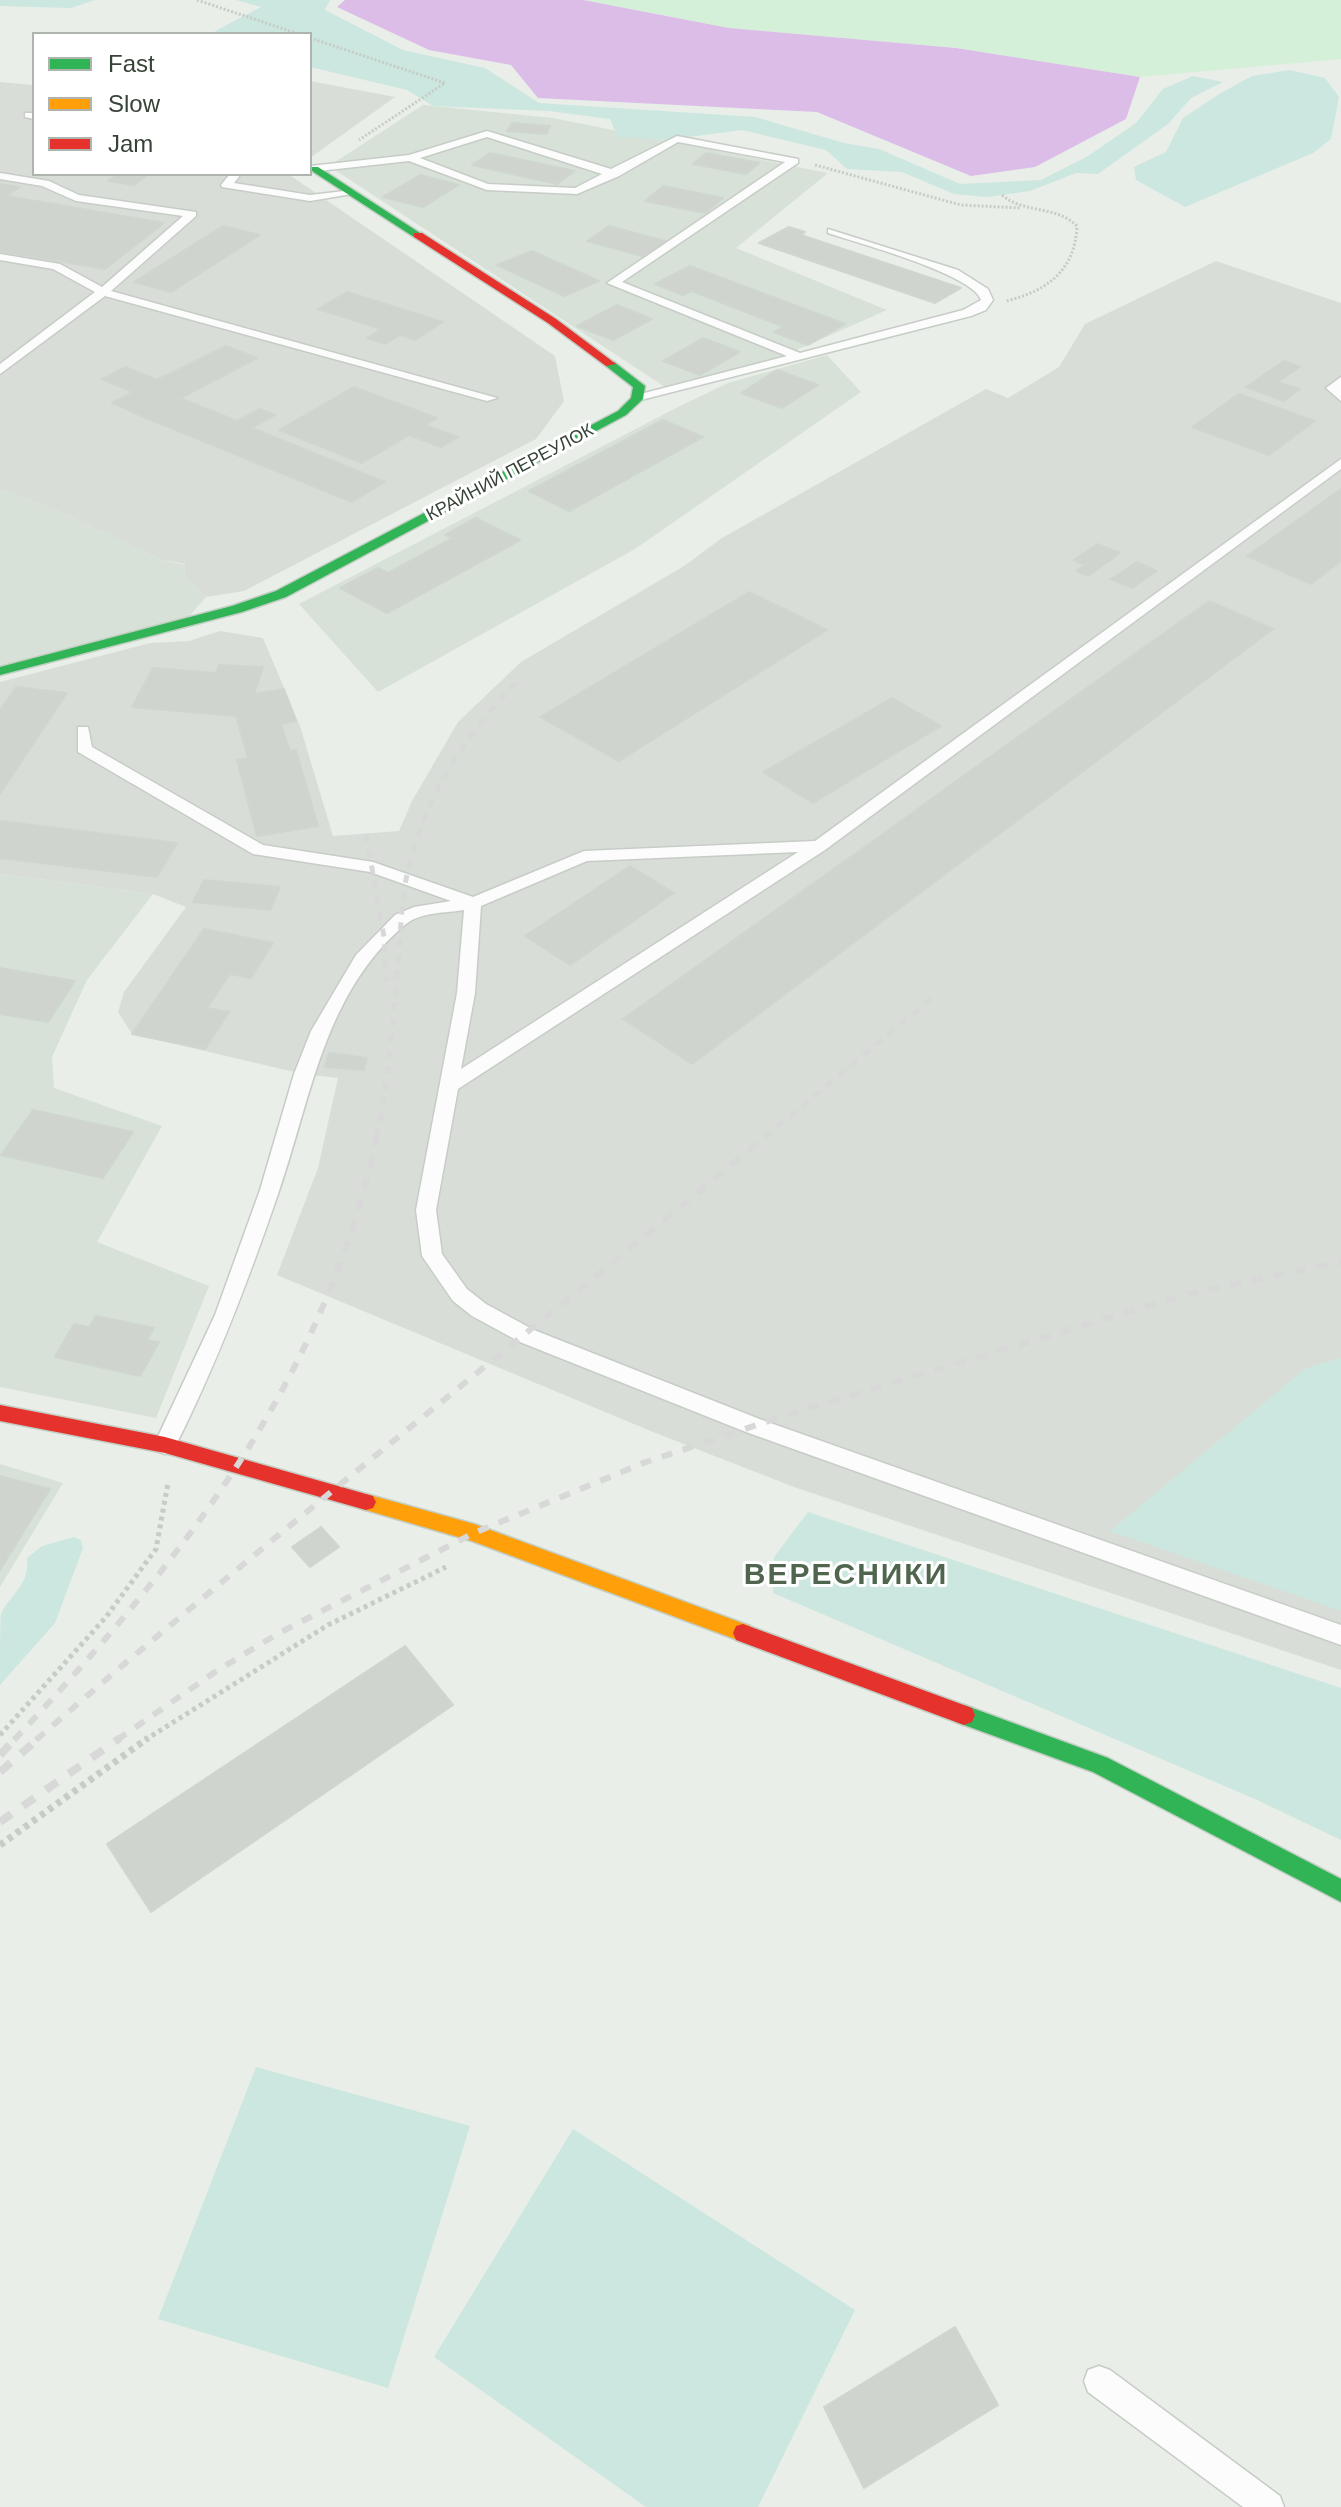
<!DOCTYPE html>
<meta charset="utf-8">
<style>
body{margin:0}
#map{position:relative;width:1341px;height:2507px;overflow:hidden;background:#e9eee9;font-family:Helvetica,sans-serif}
canvas{display:block}
.legend{position:absolute;left:32px;top:32px;width:280px;height:144px;box-sizing:border-box;background:#fff;border:2px solid #afb4af;margin:0;padding:10px 14px;list-style:none;font-size:24px;color:#374336}
.legend li{display:flex;align-items:center;gap:16px;height:40px}
.legend b{width:40px;border:2px solid #afb4af}
</style>
<div id="map">
<canvas width="1341" height="2507"></canvas>
<ul class="legend">
<li><b style="height:10px;background:#30b455"></b>Fast</li>
<li><b style="height:10px;background:#ff9f0a"></b>Slow</li>
<li><b style="height:10px;background:#e5322d"></b>Jam</li>
</ul>
</div>
<script>
const ctx = document.querySelector('canvas').getContext('2d');
ctx.lineJoin = 'round';
function fill(path, color) {
  ctx.fillStyle = color;
  ctx.fill(path, 'evenodd');
}
function trace(path, color, width, dash) {
  ctx.strokeStyle = color;
  ctx.lineWidth = width;
  ctx.lineCap = dash ? 'butt' : 'round';
  ctx.setLineDash(dash || []);
  ctx.stroke(path);
}
function write(font, color, halo, rows, align = 'center') {
  ctx.font = font + ' Helvetica,sans-serif';
  ctx.lineWidth = 6;
  ctx.setLineDash([]);
  ctx.textBaseline = 'middle';
  ctx.strokeStyle = halo;
  ctx.fillStyle = color;
  for (const [text, x, y, turn = 0] of rows) {
    ctx.save();
    ctx.translate(x, y);
    ctx.rotate((+turn || 0) * Math.PI / 180);
    ctx.textAlign = isNaN(turn) ? turn : align;
    if (halo) ctx.strokeText(text, 0, 0);
    ctx.fillText(text, 0, 0);
    ctx.restore();
  }
}
fill(new Path2D(`
 M423 105 553 118 828 173 736 248 887 310 783 356 665 387 329 166Z
 M827 355 861 392 635 549 378 692 299 604 678 407 728 383Z
 M0 489 59 511 158 559 185 565 184 576 206 597 186 620 0 666Z
 M0 874 153 894 87 980 52 1057 54 1088 162 1126 97 1242 209 1286 156 1418 0 1387Z
 M0 1464 63 1483 0 1587Z`), '#d7e1d7');
fill(new Path2D(`
 M310 81 395 97 310 158Z
 M0 82 34 85V174H288L555 356 564 401 536 439 244 591 206 597 184 576 185 564 158 559 59 511 0 489Z
 M1216 261 1341 303V1670L794 1487 653 1432 277 1275 318 1168 338 1078 303 1074 132 1034 118 1012 124 992 186 907 153 894 0 874V682L150 643 189 641 220 631 263 638 300 726 333 836 399 831 412 801 458 722 521 662 684 566 722 538 986 389 1008 398 1059 367 1085 324Z`), '#d8ded7');
fill(new Path2D(`
 M0 0H95L71 8 0 6Z
 M236 0H330L325 10 403 50 485 68 539 103 755 117 844 143 879 149 960 184 1041 180 1088 156 1136 123 1163 89 1193 76 1223 82 1191 98 1168 124 1098 174 1076 173 1030 191 987 197 954 194 902 172 847 169 826 150 742 130 666 140 618 137 610 119 549 111 433 106 407 90 310 67V34H217L215 31 261 7Z
 M1290 70 1325 78 1339 97 1331 139 1313 153 1185 207 1136 180 1134 167 1166 152 1183 118 1221 93 1252 76Z
 M1341 1358V1611L1110 1531 1306 1368Z
 M808 1512 1341 1688V1840L1255 1799 773 1593 774 1557Z
 M74 1537 81 1540 83 1548 55 1623 0 1685C0 1669 0 1626 1 1614 12 1592 30 1585 27 1558L42 1546Z
 M256 2067 470 2126 388 2388 158 2319Z
 M573 2129 855 2310 758 2507H646L434 2357Z`), '#cbe7df');
fill(new Path2D(`
 M583 0H1341V59L1140 77 956 48 729 28Z`), '#d5f0d8');
fill(new Path2D(`
 M345 0H583L729 28 956 48 1140 77 1126 119 1035 167 971 176 817 112 538 98 511 65 429 50 337 7Z`), '#dcbde8');
const building = new Path2D(`
 M512 123 550 126 546 134 507 131Z
 M490 153 575 171 557 184 472 165Z
 M706 153 759 163 746 174 693 164Z
 M117 174H149L134 185 108 181Z
 M420 175 459 185 423 207 383 197Z
 M0 184 20 187 7 196 164 223 105 269 0 251Z
 M663 186 723 198 705 213 645 201Z
 M223 226 260 235 171 292 134 282Z
 M609 226 668 242 646 257 587 241Z
 M789 227 805 232 801 235 961 288 935 303 759 243Z
 M532 251 599 281 564 296 497 265Z
 M690 266 845 324 808 345 774 332 784 327 692 291 683 295 655 284Z
 M347 292 443 322 415 340 400 335 385 344 367 338 381 329 318 309Z
 M617 305 652 319 613 340 577 326Z
 M703 338 740 352 700 375 663 361Z
 M226 346 257 358 144 417 112 403 133 392 102 379 126 367 157 380Z
 M1284 361 1300 367 1278 382 1300 389 1284 401 1246 387Z
 M777 370 818 385 782 408 741 393Z
 M354 387 437 418 425 425 458 437 441 447 409 435 362 463 279 430Z
 M1239 394 1315 421 1269 455 1192 427Z
 M180 398 237 421 260 409 275 415 252 428 385 482 352 502 144 417Z
 M663 420 703 437 569 511 529 491Z
 M1341 489V561L1311 584 1247 556Z
 M476 518 520 540 387 613 340 588 378 568 388 573 453 538 445 535Z
 M1097 544 1120 553 1088 576 1076 571 1085 565 1074 560Z
 M1137 562 1157 571 1132 588 1111 579Z
 M749 592 827 630 619 761 540 717Z
 M1209 601 1273 629 1034 808 966 774Z
 M219 665 263 667 254 694 284 689 296 721 281 724 290 751 296 750 318 826 257 836 237 760 248 758 236 716 132 707 153 668 216 673Z
 M16 687 67 693 0 794V710Z
 M892 698 941 726 813 803 763 772Z
 M966 774 1034 808 968 857 901 821Z
 M0 821 177 843 157 877 0 858Z
 M901 821 968 857 692 1064 623 1019Z
 M630 866 674 893 570 965 525 936Z
 M204 880 280 887 270 910 193 902Z
 M204 929 273 943 251 978 230 974 207 1008 229 1012 205 1049 132 1034Z
 M0 968 75 981 48 1022 0 1014Z
 M329 1053 367 1058 364 1070 325 1067Z
 M33 1110 133 1132 103 1178 1 1155Z
 M96 1316 154 1328 147 1340 159 1342 140 1376 55 1357 74 1324 89 1327Z
 M0 1476 50 1489 0 1570Z
 M321 1527 339 1547 310 1567 292 1547Z
 M405 1646 453 1705 151 1912 107 1844Z
 M955 2327 998 2405 864 2488 824 2407Z`);
fill(building, '#cfd5ce');
trace(building, '#cfd6cf', 2);
const lane = new Path2D(`
 M25 113H34V119L25 117Z
 M487 131 611 169 677 136 798 159V163L622 282 800 353 963 310 981 300C973 274 857 243 828 233V229L958 270 988 289 993 300 986 310 971 316 633 402V396L787 356 607 283 785 162 678 142 619 176 577 194 487 190 409 161 310 172V166L409 155ZM487 137 602 174 575 188 488 184 420 158Z
 M0 173 49 181 79 195 196 212V216L111 291 497 398 487 401 105 296 0 374V364L95 292 53 269 0 260V254L60 264 102 287 183 216 76 201 42 186 0 179Z
 M230 174H241L234 183 310 195 353 190 358 193 310 201 222 187 221 185Z
 M1341 377V401L1326 388Z
 M1341 459V469L825 850 458 1089 436 1210 442 1254 467 1289 486 1304 534 1330 762 1420 1341 1625V1645L746 1432 520 1342 472 1316 453 1301 422 1256 416 1210 457 993 464 910C446 913 421 912 406 924 324 992 311 1099 278 1194 248 1282 215 1368 173 1451L165 1454 157 1451 154 1445 215 1315 260 1190 294 1074 311 1031 356 955 395 915 414 907 451 901 370 872 253 854 78 752V727H88L92 747 263 845 373 862 473 897 584 851 815 841ZM798 852 461 1069 475 993 481 906 587 861Z
 M1099 2366 1110 2370 1280 2496 1284 2507H1243L1088 2392 1084 2381 1088 2370Z`);
const fast = new Path2D(`
 M312 167H318L423 235 414 237 312 171Z
 M606 362H614L645 386 643 399 626 415 286 597 242 612 0 675V667L232 606 276 591 618 411 631 398 633 387 606 366Z
 M964 1705 1108 1758 1341 1879V1902L1093 1772 956 1722 953 1715 956 1708Z`);
const slow = new Path2D(`
 M366 1494 474 1524 750 1626 753 1633 750 1640 743 1642 472 1541 359 1508 356 1502 359 1496Z`);
const jam = new Path2D(`
 M414 233H422L556 319 616 364 606 366 548 323 414 237Z
 M0 1405 165 1437 366 1494 373 1496 376 1502 373 1508 366 1510 165 1453 0 1421Z
 M743 1624 972 1708 975 1715 972 1722 964 1725 736 1640 733 1633 736 1626Z`);
trace(lane, '#c7ccc7', 3);
trace(fast, '#c2cec3', 3);
trace(slow, '#c2cec3', 3);
trace(jam, '#c2cec3', 3);
trace(new Path2D(`
 M197 0 299 34
 M310 38 445 83 359 140
 M815 165 961 205 1021 208
 M1002 195C1024 214 1056 205 1077 226 1075 271 1047 291 1006 301`), '#c7ccc6', 3, [2, 2]);
trace(new Path2D(`
 M0 1735 106 1617 156 1549 168 1483
 M145 1740 328 1625 446 1567`), '#c7ccc6', 5, [4, 4]);
trace(new Path2D(`
 M0 1845 148 1738`), '#c7ccc6', 7, [5, 5]);
fill(lane, '#fcfcfc');
fill(fast, '#30b455');
fill(slow, '#ff9f0a');
fill(jam, '#e5322d');
trace(new Path2D(`
 M366 834 384 937 386 982
 M377 1137C389 1077 393 1016 399 955 401 928 401 901 407 875 423 799 464 736 518 681
 M765 1137 934 996`), '#d7d8d7', 5, [8, 8]);
trace(new Path2D(`
 M14 1740C181 1562 326 1380 377 1135
 M36 1740C275 1532 524 1338 767 1135
 M117 1740 218 1670 279 1633 474 1533 646 1462 796 1412 1188 1294 1341 1262`), '#d7d8d7', 6, [11, 11]);
trace(new Path2D(`
 M0 1755 16 1738
 M0 1772 39 1738
 M0 1822 120 1738`), '#d7d8d7', 8, [14, 14]);
write('18px', '#374336', '#fff', [
 ["КРАЙНИЙ ПЕРЕУЛОК",510,473,-28]
]);
ctx.letterSpacing = '2px';
write('bold 30px', '#50654e', '#fff', [
 ["ВЕРЕСНИКИ",846,1576]
]);
ctx.letterSpacing = '0px';
</script>
